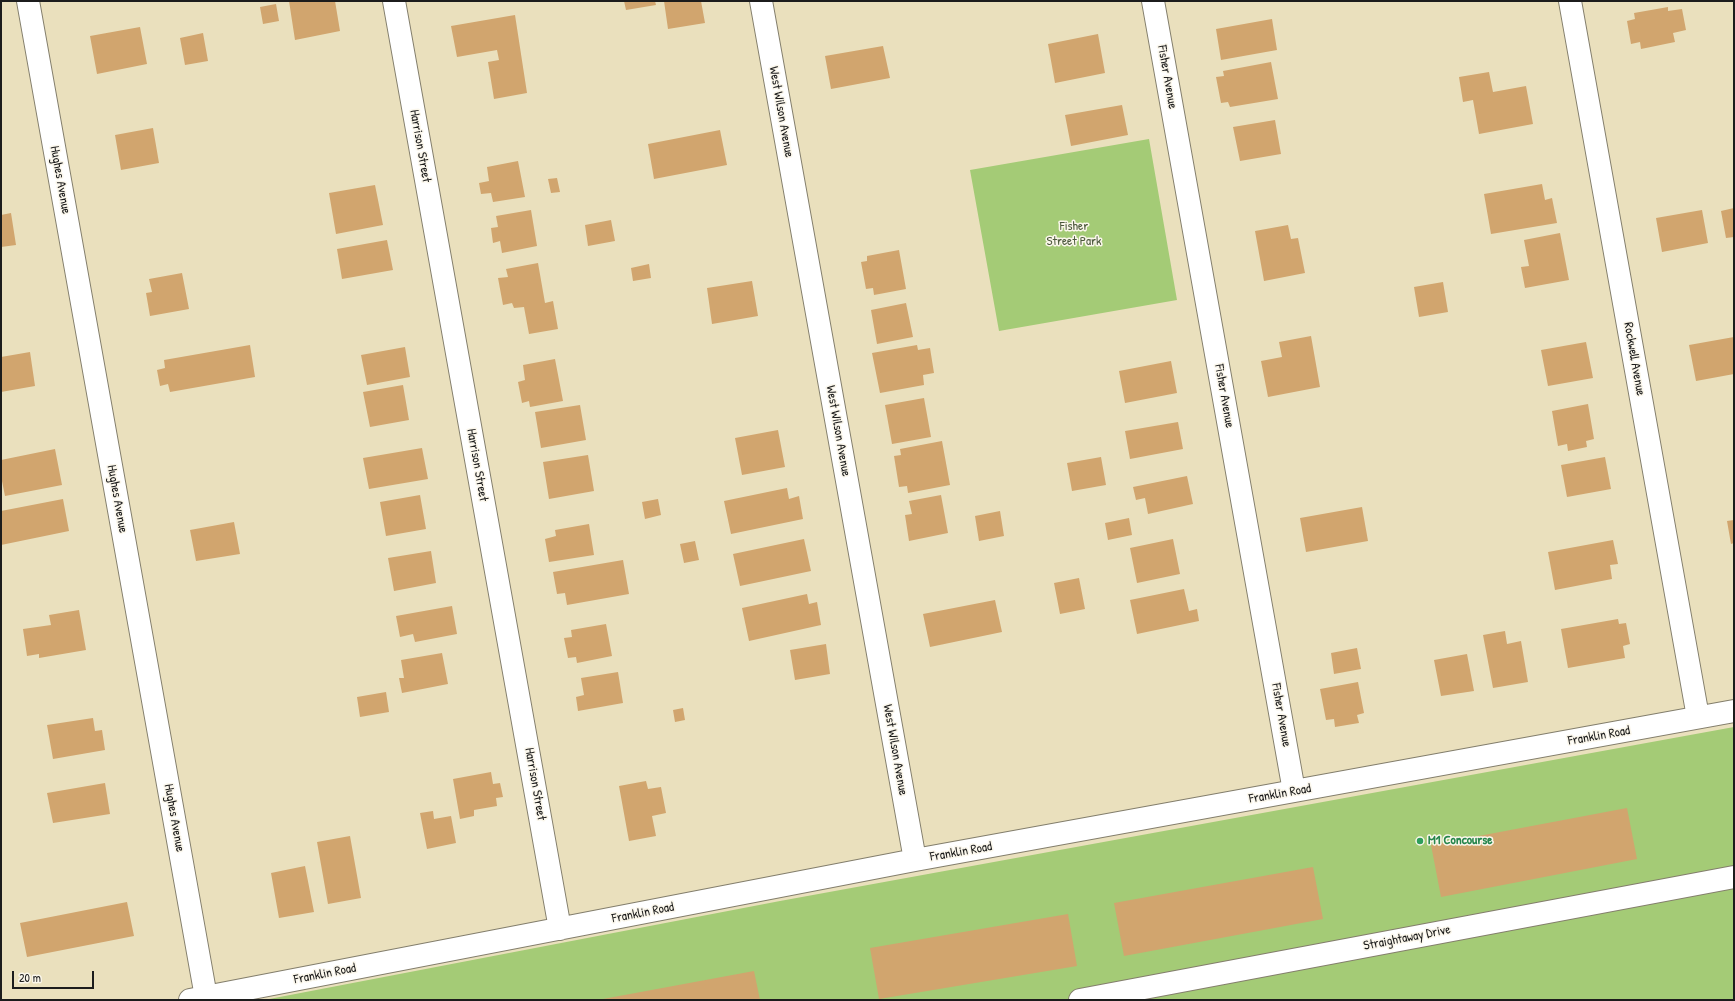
<!DOCTYPE html>
<style>
body{margin:0}
#map{position:relative;width:1735px;height:1001px;overflow:hidden;background:#eae0bd;font-family:"Patrick Hand",sans-serif}
canvas{display:block}
.frame{position:absolute;inset:0;border:2px solid #1c1c1c;pointer-events:none}
.scale{position:absolute;left:12px;top:971px;width:82px;height:18px;box-sizing:border-box;border:2px solid #1c1c1c;border-top:0;padding-left:5px;font-size:12px;line-height:14px;white-space:nowrap;color:#1c1c1c;-webkit-text-stroke:3px #fbf7ec;paint-order:stroke}
</style>
<div id="map">
<canvas width="1735" height="1001"></canvas>
<div class="frame"></div>
<div class="scale">20 m</div>
</div>
<script>
const ctx = document.querySelector('canvas').getContext('2d');
ctx.lineJoin = 'round';
function fill(path, color) {
  ctx.fillStyle = color;
  ctx.fill(path, 'evenodd');
}
function trace(path, color, width, dash) {
  ctx.strokeStyle = color;
  ctx.lineWidth = width;
  ctx.lineCap = dash ? 'butt' : 'round';
  ctx.setLineDash(dash || []);
  ctx.stroke(path);
}
function write(font, color, halo, rows, align = 'center') {
  ctx.font = font + ' "Patrick Hand",sans-serif';
  ctx.lineWidth = 3;
  ctx.setLineDash([]);
  ctx.textBaseline = 'middle';
  ctx.strokeStyle = halo;
  ctx.fillStyle = color;
  for (const [text, x, y, turn = 0] of rows) {
    ctx.save();
    ctx.translate(x, y);
    ctx.rotate((+turn || 0) * Math.PI / 180);
    ctx.textAlign = isNaN(turn) ? turn : align;
    if (halo) ctx.strokeText(text, 0, 0);
    ctx.fillText(text, 0, 0);
    ctx.restore();
  }
}
fill(new Path2D(`
 M1149 139 1177 300 999 331 970 170Z
 M1734 727V1000H264L780 901Z`), '#a4cb76');
fill(new Path2D(`
 M289 1H335L340 31 295 40Z
 M624 1H655L656 5 626 10Z
 M664 1H701L705 23 668 29Z
 M276 4 279 21 263 24 260 7Z
 M1668 7V11L1682 9 1686 30 1673 33 1675 42 1641 49 1640 42 1631 44 1627 21 1635 19 1634 13Z
 M515 15 527 93 494 99 488 62 499 60 497 50 457 57 451 26Z
 M1272 19 1277 50 1221 60 1216 29Z
 M140 27 147 64 97 74 90 36Z
 M203 33 208 61 185 65 180 38Z
 M1098 34 1105 73 1055 83 1048 44Z
 M883 46 890 78 831 89 825 56Z
 M1271 62 1278 99 1230 107 1228 102 1221 103 1216 77 1224 76 1223 71Z
 M1489 72 1493 92 1526 86 1533 124 1479 134 1473 100 1463 102 1459 77Z
 M1122 105 1128 135 1071 146 1065 115Z
 M1275 120 1281 154 1240 161 1233 127Z
 M153 128 159 163 121 170 115 135Z
 M720 130 727 165 654 179 648 144Z
 M518 161 525 197 493 202 491 193 481 194 479 183 489 181 487 167Z
 M557 178 560 192 551 193 548 179Z
 M1542 184 1545 200 1552 198 1557 223 1491 234 1484 194Z
 M375 185 383 225 336 234 329 193Z
 M1734 208V237L1726 238 1721 211Z
 M531 210 537 246 502 253 500 241 493 243 491 228 498 227 496 216Z
 M1702 210 1708 243 1662 252 1656 218Z
 M11 213 16 245 1 247V215Z
 M611 220 615 241 588 246 585 225Z
 M1288 225 1291 239 1298 238 1305 273 1264 281 1255 231Z
 M1560 233 1569 280 1525 288 1521 267 1529 266 1524 240Z
 M387 240 393 270 342 279 337 249Z
 M899 250 906 289 874 295 873 288 866 289 861 262 867 261V256Z
 M538 263 545 303 553 301 558 329 529 334 524 307 514 308 512 303 503 305 498 278 508 277 506 269Z
 M649 264 651 278 633 281 631 268Z
 M182 273 189 309 150 316 146 293 152 292 149 279Z
 M752 281 758 316 712 324 707 288Z
 M1443 282 1448 312 1419 317 1414 287Z
 M906 303 913 337 877 344 871 310Z
 M1311 336 1320 387 1268 397 1261 361 1282 357 1279 342Z
 M1734 337V374L1696 381 1689 345Z
 M1586 342 1593 378 1548 386 1541 350Z
 M250 345 255 377 170 392 168 384 160 386 157 370 165 368 164 360Z
 M917 345 918 350 930 348 934 373 923 375 924 385 880 393 872 353Z
 M405 347 410 377 367 385 361 355Z
 M30 352 35 386 1 392V357Z
 M555 359 563 401 530 407 529 401 522 403 518 382 525 380 523 365Z
 M1171 361 1177 393 1125 403 1119 371Z
 M403 385 409 420 370 427 363 392Z
 M924 398 931 437 892 444 885 405Z
 M1588 404 1594 439 1586 441 1587 447 1568 451 1567 444 1558 446 1552 411Z
 M580 405 586 440 541 448 535 412Z
 M1178 422 1183 449 1130 459 1125 431Z
 M778 430 785 467 742 475 735 438Z
 M942 441 950 485 908 493 907 486 899 487 894 456 901 455 900 449Z
 M422 448 428 479 369 489 363 458Z
 M55 449 62 485 5 496 1 476V460Z
 M588 455 594 491 549 499 543 462Z
 M1101 457 1106 485 1072 491 1067 463Z
 M1605 457 1611 489 1567 497 1561 465Z
 M1187 476 1193 504 1148 514 1145 498 1136 500 1133 487Z
 M787 488 789 499 799 496 803 519 731 534 724 501Z
 M420 495 426 529 386 536 380 502Z
 M941 495 948 533 909 541 905 515 912 514 909 501Z
 M63 499 69 531 1 545V511Z
 M658 499 661 515 645 519 642 502Z
 M1362 507 1368 541 1306 552 1300 518Z
 M1000 511 1004 536 979 541 975 516Z
 M1129 518 1132 535 1108 540 1105 523Z
 M1734 520V543L1731 544 1727 521Z
 M234 522 240 554 196 561 190 530Z
 M589 524 594 555 549 562 545 539 556 536 555 530Z
 M804 539 811 571 740 586 733 554Z
 M1173 539 1180 574 1137 583 1130 548Z
 M1613 540 1618 564 1610 565 1612 579 1555 590 1548 552Z
 M695 541 699 560 684 563 680 544Z
 M431 551 436 583 394 591 388 558Z
 M623 560 629 594 567 605 565 593 557 594 553 572Z
 M1079 578 1085 609 1060 614 1054 583Z
 M1184 589 1189 611 1197 609 1199 621 1137 634 1130 600Z
 M807 594 809 604 817 602 821 625 749 641 742 608Z
 M995 600 1002 632 930 647 923 614Z
 M452 606 457 634 415 642 413 634 400 637 396 616Z
 M79 610 86 650 39 658V654L27 656 23 629 51 625 49 615Z
 M1618 619 1619 624 1626 623 1630 644 1623 646 1625 658 1568 668 1561 629Z
 M606 624 612 656 577 663 576 657 568 658 564 638 572 637 571 630Z
 M1505 631 1507 644 1521 641 1528 682 1493 688 1483 635Z
 M826 644 830 674 795 680 790 650Z
 M1357 648 1361 669 1334 674 1331 653Z
 M442 653 448 684 402 693 399 678H404L401 660Z
 M1467 654 1474 691 1441 696 1434 660Z
 M618 672 623 703 578 711 576 697 584 695 581 678Z
 M1358 682 1364 713 1357 715 1359 723 1335 727 1334 719 1326 720 1320 689Z
 M386 692 389 712 360 717 357 697Z
 M683 708 685 720 675 722 673 710Z
 M93 718 95 731 102 730 105 750 53 759 47 725Z
 M491 772 493 784 500 783 503 797 496 798 497 806 474 810V816L460 819 453 779Z
 M646 781 648 789 661 787 666 813 652 816 656 836 629 841 619 786Z
 M105 783 110 814 53 823 47 793Z
 M1627 808 1637 859 1441 897 1431 845Z
 M433 811 434 819 451 816 456 843 427 849 420 813Z
 M350 836 361 898 328 904 317 842Z
 M305 866 314 912 279 918 271 873Z
 M1313 867 1323 919 1124 956 1114 903Z
 M127 902 134 936 27 957 20 923Z
 M1068 914 1077 966 879 999 870 948Z
 M754 971 760 1000H603V999Z`), '#d1a56e');
const minor = new Path2D(`
 M28 1 206 997
 M394 1 560 929
 M761 1 915 860
 M1153 1 1294 791
 M1570 1 1698 717
 M190 1000 915 860 1734 711
 M1080 1000 1734 877`);
trace(minor, '#837e6c', 24);
trace(minor, '#fff', 22);
for (const [x, y, r, color] of [
 [1420,841,4,"#2e9e5b"]
]) {
  const dot = new Path2D();
  dot.arc(x, y, r, 0, 2 * Math.PI);
  ctx.fillStyle = color;
  ctx.fill(dot);
  trace(dot, '#fbf7ec', 1.5);
}
write('13px', '#1c1c1c', '#fbf7ec', [
 ["Fisher Avenue",1167,77,80],
 ["West Wilson Avenue",781,112,80],
 ["Harrison Street",420,146,80],
 ["Hughes Avenue",60,180,80],
 ["Rockwell Avenue",1634,359,80],
 ["Fisher Avenue",1224,396,80],
 ["West Wilson Avenue",838,431,80],
 ["Harrison Street",477,465,80],
 ["Hughes Avenue",117,499,80],
 ["Fisher Avenue",1281,715,80],
 ["Franklin Road",1599,736,-10],
 ["West Wilson Avenue",895,750,80],
 ["Harrison Street",535,784,80],
 ["Franklin Road",1280,794,-10],
 ["Hughes Avenue",174,818,80],
 ["Franklin Road",961,852,-10],
 ["Franklin Road",643,913,-11],
 ["Straightaway Drive",1407,938,-11],
 ["Franklin Road",325,974,-11]
]);
write('13px', '#4c593c', '#fbf7ec', [
 ["Fisher",1074,227],
 ["Street Park",1074,242]
]);
write('bold 13px', '#27864d', '#fbf7ec', [
 ["M1 Concourse",1428,841]
], 'left');
</script>
